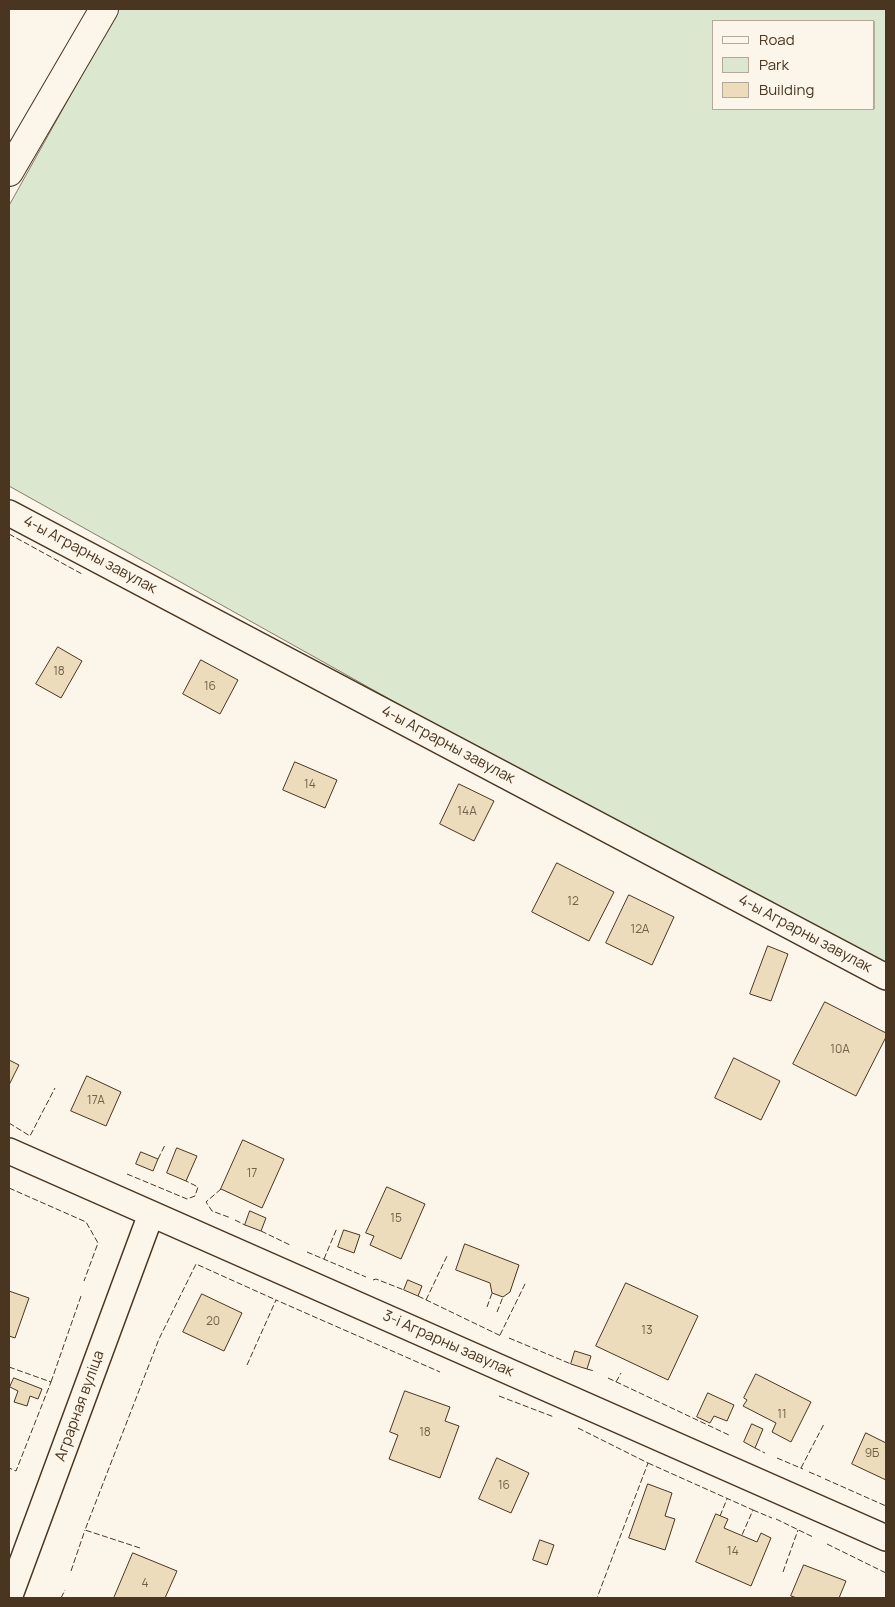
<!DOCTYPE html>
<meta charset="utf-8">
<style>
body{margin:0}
#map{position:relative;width:895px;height:1607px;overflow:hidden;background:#fbf6e9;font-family:Manrope,sans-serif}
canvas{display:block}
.frame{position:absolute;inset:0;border:10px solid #4a3520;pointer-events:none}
.legend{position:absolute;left:712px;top:20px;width:162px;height:90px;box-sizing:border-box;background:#fbf6e9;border:1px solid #b4a999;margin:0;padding:6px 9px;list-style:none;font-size:15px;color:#4a3520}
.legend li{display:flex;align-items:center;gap:10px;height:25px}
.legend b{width:25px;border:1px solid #b4a999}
</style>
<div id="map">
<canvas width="895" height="1607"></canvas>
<div class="frame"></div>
<ul class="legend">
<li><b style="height:6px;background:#fbf6e9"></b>Road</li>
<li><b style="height:14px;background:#dce7d0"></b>Park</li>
<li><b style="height:14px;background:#ecdcbc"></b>Building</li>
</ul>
</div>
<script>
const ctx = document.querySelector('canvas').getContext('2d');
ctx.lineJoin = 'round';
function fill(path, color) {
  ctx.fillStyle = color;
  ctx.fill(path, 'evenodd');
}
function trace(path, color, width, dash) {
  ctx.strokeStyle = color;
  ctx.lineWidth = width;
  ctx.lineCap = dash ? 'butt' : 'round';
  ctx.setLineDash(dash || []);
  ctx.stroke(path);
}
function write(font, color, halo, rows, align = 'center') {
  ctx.font = font + ' Manrope,sans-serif';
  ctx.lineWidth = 4;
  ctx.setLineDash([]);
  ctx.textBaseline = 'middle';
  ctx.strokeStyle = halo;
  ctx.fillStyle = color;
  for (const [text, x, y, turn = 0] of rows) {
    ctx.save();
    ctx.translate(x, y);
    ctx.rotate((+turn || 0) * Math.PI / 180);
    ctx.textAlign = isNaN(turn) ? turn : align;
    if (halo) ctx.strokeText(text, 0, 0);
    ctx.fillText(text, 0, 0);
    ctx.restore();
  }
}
const green = new Path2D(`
 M119 9H886V977L9 486V206ZM714 21H874V109H714Z`);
fill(green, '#dce7d0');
trace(green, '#887966', 1);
const building = new Path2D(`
 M58 647 82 661 61 698 36 684Z
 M201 660 238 680 220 714 183 694Z
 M295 762 337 780 325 808 283 790Z
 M459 784 494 801 474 841 440 824Z
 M557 863 614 892 589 941 532 912Z
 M629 895 674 917 652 965 606 943Z
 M768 946 788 954 771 1001 750 994Z
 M825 1002 886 1033V1037L856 1096 793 1064Z
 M734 1058 780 1081 761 1120 715 1098Z
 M9 1060 19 1065 9 1085Z
 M87 1076 121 1092 106 1126 71 1111Z
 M243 1140 284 1159 262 1208 221 1189Z
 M177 1148 197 1156 186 1181 167 1173Z
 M141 1152 158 1159 153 1171 136 1164Z
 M387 1187 425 1204 401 1259 370 1245 374 1236 366 1233Z
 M250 1211 266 1218 261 1231 245 1225Z
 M344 1230 360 1235 354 1253 338 1247Z
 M465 1244 519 1265 510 1292 503 1297 492 1293 490 1283 456 1270Z
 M408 1280 422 1286 418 1296 404 1290Z
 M626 1283 698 1316 668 1380 596 1346Z
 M9 1291 29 1298 15 1338 9 1336Z
 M202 1294 242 1313 224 1351 183 1332Z
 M575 1351 591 1356 587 1369 571 1364Z
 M756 1374 811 1402 791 1442 772 1432 776 1423 743 1406 747 1400 744 1398Z
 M14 1378 42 1389 38 1399 30 1396 27 1406 14 1402 18 1391 10 1387Z
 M405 1391 450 1407 445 1421 459 1426 440 1478 389 1459 398 1435 390 1432Z
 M708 1393 734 1405 727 1421 714 1416 710 1423 697 1417Z
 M752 1424 763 1429 755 1448 744 1442Z
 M866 1433 886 1443V1480L852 1464Z
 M497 1458 529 1473 511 1513 479 1499Z
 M648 1484 672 1493 665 1516 675 1519 665 1550 629 1538Z
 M716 1514 728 1519 724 1528 757 1542 761 1533 771 1538 751 1586 696 1562Z
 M540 1540 554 1545 547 1565 533 1560Z
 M133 1553 177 1571 165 1598H114Z
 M804 1565 846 1581 839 1598H797L791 1596Z`);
fill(building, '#ecdcbc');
trace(building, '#4a3520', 1);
const street = new Path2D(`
 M9 513 886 977
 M9 1151 886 1538
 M9 1598 151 1214`);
const secondary = new Path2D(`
 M9 172 104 9`);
trace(street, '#4a3520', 28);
trace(secondary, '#4a3520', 30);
trace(street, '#fbf6e9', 25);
trace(secondary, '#fbf6e9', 28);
trace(new Path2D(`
 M9 534 82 574
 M9 1123 30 1136 55 1088
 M158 1159 165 1145
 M127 1174 187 1199 195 1196 198 1187 186 1181
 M9 1188 86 1222 98 1243 84 1281
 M221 1189 206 1202 212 1211 231 1218
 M235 1220 245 1225
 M261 1231 290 1245
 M307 1252 366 1277
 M324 1259 337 1228
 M373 1280 376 1279 404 1290
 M418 1296 501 1336
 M426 1300 448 1254
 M487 1307 492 1293
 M497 1312 503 1297
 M500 1335 526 1282
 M509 1338 571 1364
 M247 1365 276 1300 440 1372
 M9 1367 51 1382 16 1471 9 1468
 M587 1369 594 1371
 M608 1378 731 1436
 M51 1382 81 1296
 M616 1382 621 1373
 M499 1396 554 1417
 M578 1428 648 1463 597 1598
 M755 1448 765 1453
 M777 1458 803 1469
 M648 1463 753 1510 742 1535
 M801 1468 824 1424
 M809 1472 821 1477
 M825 1479 886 1506
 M9 1490V1491
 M753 1510 772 1518
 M720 1516 727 1499
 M776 1519 813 1537
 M827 1544 886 1573
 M140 1548 85 1530 159 1339 196 1264 276 1300
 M71 1571 85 1530
 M783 1572 798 1530
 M61 1598 65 1590`), '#4a3520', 1, [6, 2.5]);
write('12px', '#725f47', null, [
 ["18",59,672],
 ["16",210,687],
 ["14",310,785],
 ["14А",467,812],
 ["12",573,902],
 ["12А",640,930],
 ["10А",840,1050],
 ["17А",96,1101],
 ["17",252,1174],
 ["15",396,1219],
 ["20",213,1322],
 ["13",647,1331],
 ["11",782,1415],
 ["18",425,1433],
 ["9Б",872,1454],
 ["16",504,1486],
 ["14",733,1552],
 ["4",145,1584]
]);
write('15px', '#4a3520', '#fbf6e9', [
 ["4-ы Аграрны завулак",90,555,28],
 ["4-ы Аграрны завулак",448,745,28],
 ["4-ы Аграрны завулак",805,934,28],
 ["3-і Аграрны завулак",448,1344,24],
 ["Аграрная вуліца",80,1406,-70]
]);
</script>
